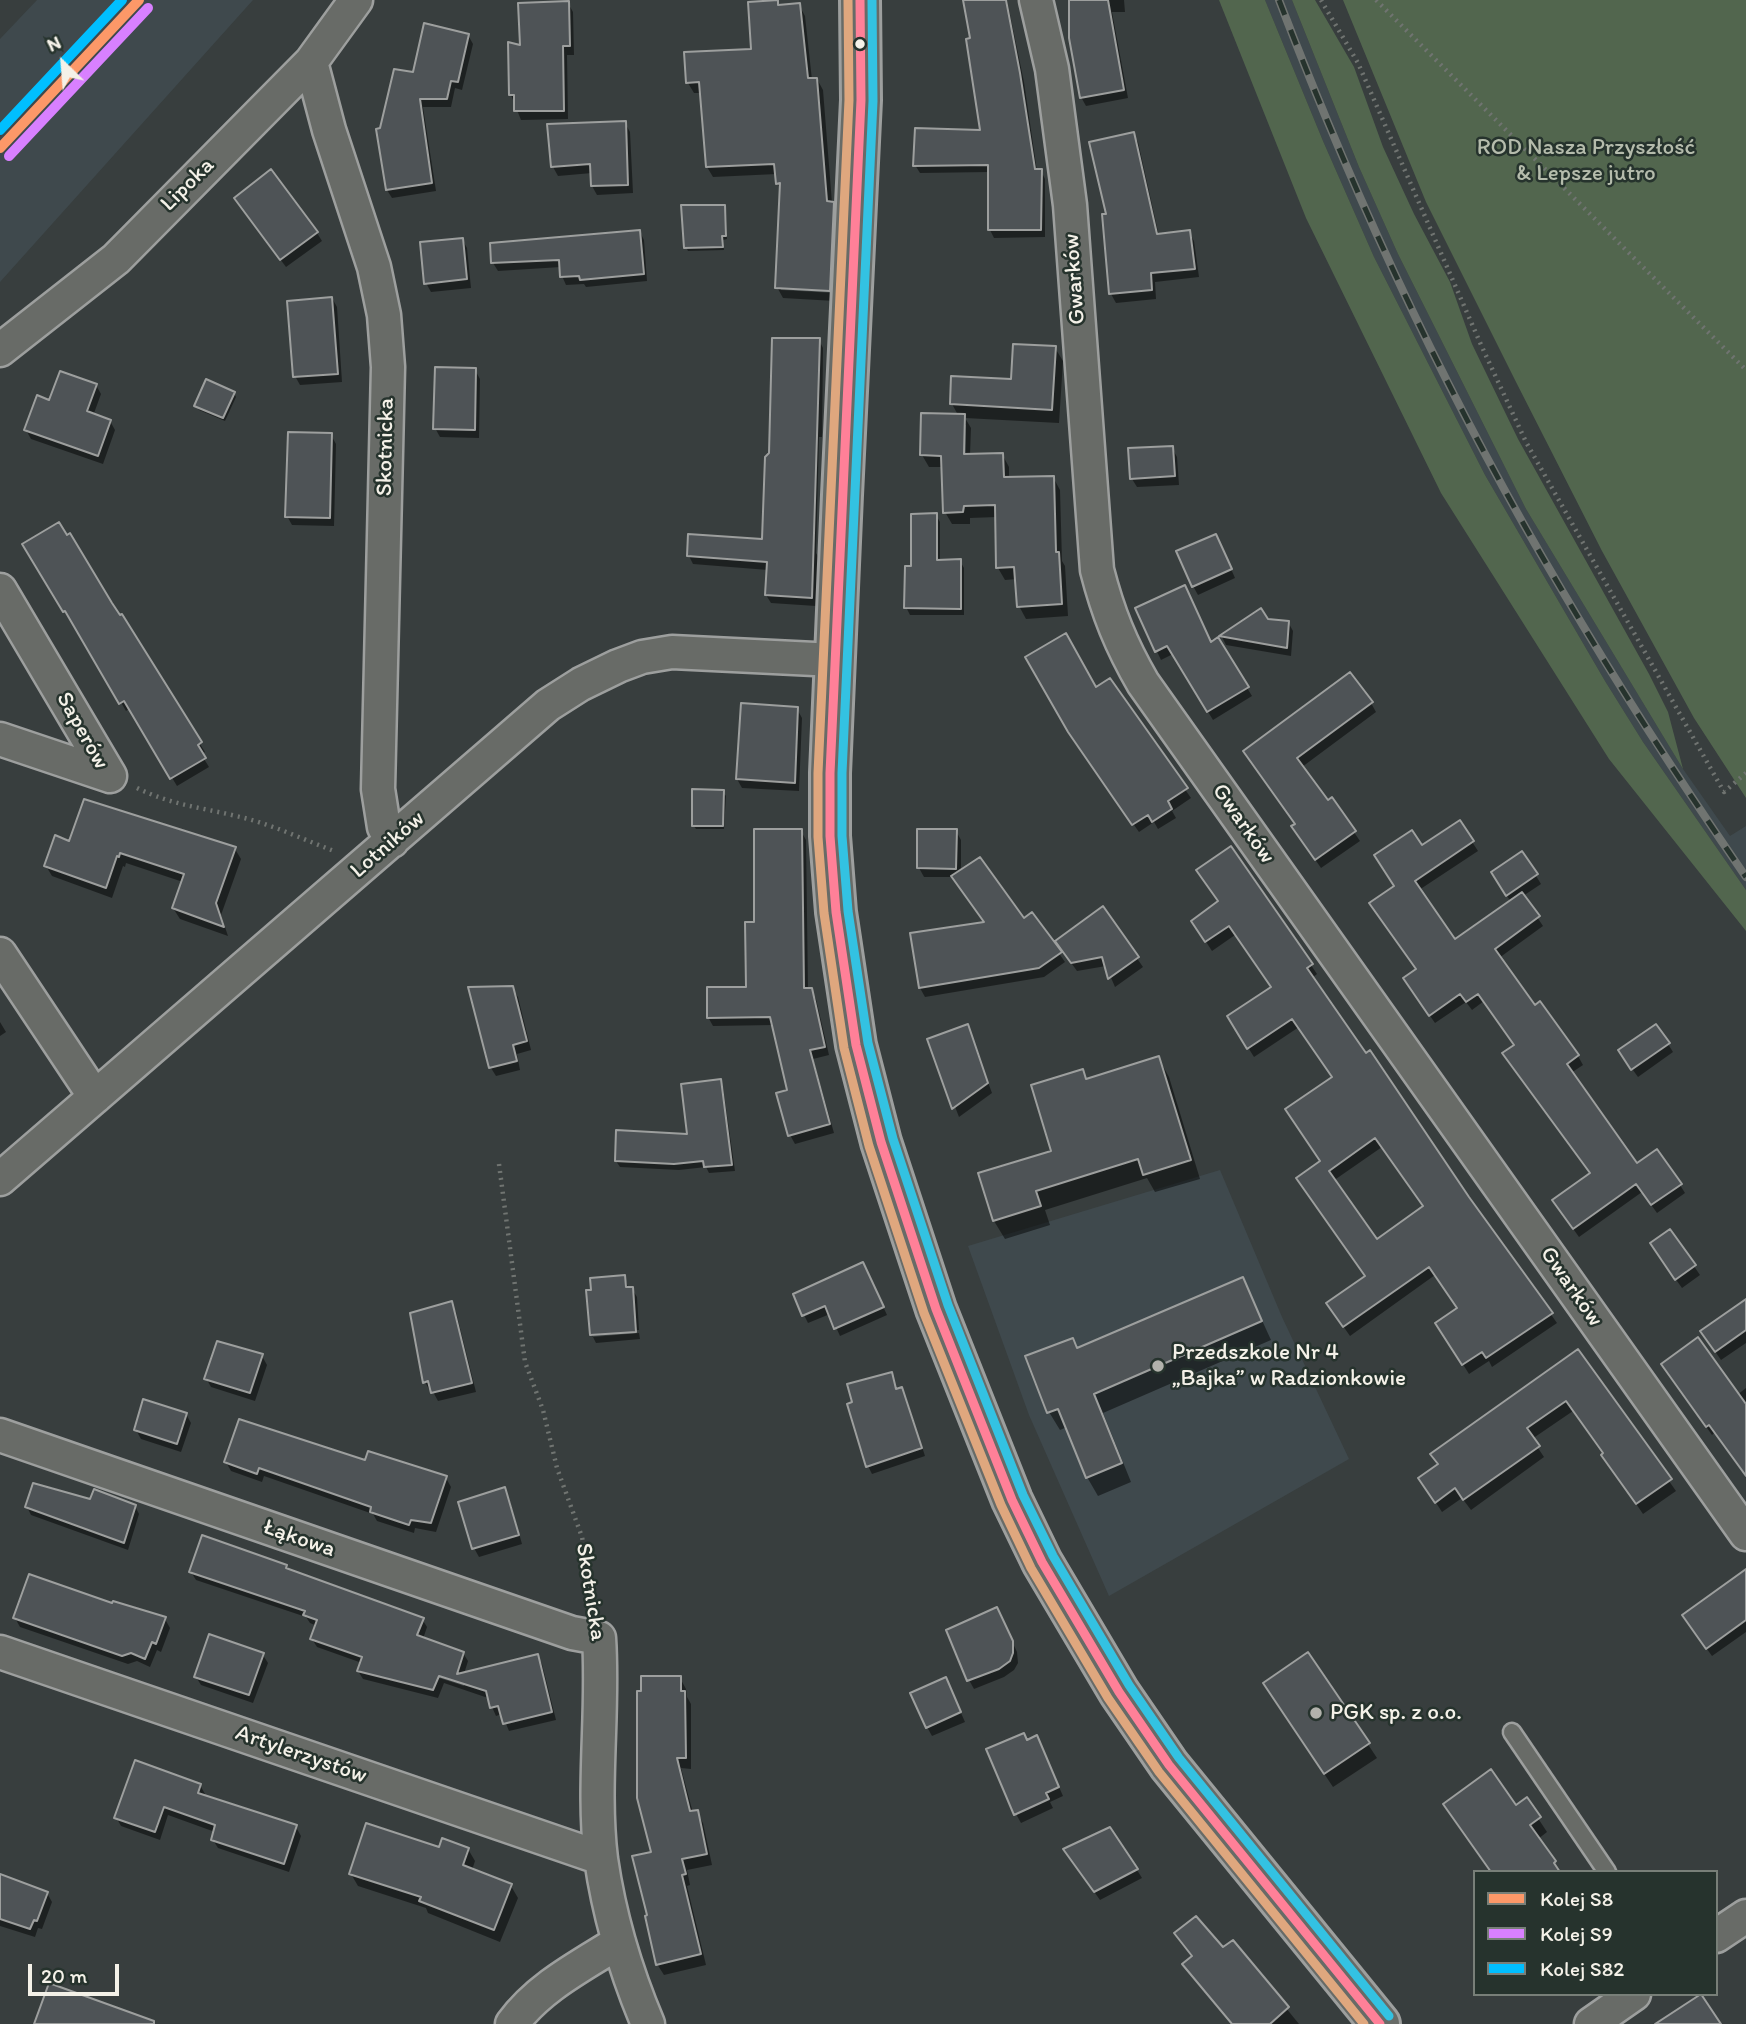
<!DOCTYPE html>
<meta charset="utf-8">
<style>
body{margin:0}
#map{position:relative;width:1746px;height:2024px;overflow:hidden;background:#383e3e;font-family:Itim,sans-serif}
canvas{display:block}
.legend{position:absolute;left:1473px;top:1870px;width:245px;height:126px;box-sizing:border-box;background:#26332d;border:2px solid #787f78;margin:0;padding:9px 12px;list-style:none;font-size:21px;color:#f4f1e8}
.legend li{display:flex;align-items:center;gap:14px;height:35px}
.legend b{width:35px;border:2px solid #787f78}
.north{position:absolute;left:28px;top:28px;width:70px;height:70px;-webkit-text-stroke:5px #26332d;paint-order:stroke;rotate:335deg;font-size:19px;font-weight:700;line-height:28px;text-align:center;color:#f4f1e8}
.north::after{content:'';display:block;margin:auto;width:24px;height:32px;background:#f4f1e8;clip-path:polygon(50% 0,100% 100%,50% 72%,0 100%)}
.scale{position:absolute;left:28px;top:1964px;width:91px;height:32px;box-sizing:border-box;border:4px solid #f4f1e8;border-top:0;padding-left:9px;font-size:21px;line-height:24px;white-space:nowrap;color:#f4f1e8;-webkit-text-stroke:5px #26332d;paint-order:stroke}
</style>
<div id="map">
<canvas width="1746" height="2024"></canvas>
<ul class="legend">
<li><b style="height:9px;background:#fc9868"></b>Kolej S8</li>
<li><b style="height:9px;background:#d880ff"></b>Kolej S9</li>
<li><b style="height:9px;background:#00bfff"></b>Kolej S82</li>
</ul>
<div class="north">N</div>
<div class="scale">20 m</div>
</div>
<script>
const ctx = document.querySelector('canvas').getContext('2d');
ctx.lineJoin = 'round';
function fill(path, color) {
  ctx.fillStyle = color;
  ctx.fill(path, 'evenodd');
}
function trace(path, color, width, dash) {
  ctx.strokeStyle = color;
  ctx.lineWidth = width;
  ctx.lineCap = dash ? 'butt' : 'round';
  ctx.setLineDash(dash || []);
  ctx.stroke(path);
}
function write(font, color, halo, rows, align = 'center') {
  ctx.font = font + ' Itim,sans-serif';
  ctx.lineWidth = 5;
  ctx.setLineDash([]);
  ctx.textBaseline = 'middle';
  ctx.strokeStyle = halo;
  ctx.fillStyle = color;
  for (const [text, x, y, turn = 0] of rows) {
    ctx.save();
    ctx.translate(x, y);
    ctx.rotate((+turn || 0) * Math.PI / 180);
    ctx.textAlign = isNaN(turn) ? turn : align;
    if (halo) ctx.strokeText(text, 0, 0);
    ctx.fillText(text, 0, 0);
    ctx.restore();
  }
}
fill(new Path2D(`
 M37 0H253L0 282V39Z
 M1265 0H1292L1359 167 1398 254 1526 509 1683 769 1730 836 1746 826V890L1643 742 1605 681 1485 475 1374 257 1323 141Z
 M1220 1170 1282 1317 1349 1459 1109 1596 1029 1415 968 1246Z`), '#3f494d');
fill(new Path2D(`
 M1219 0H1265L1323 141 1374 257 1485 475 1605 681 1643 742 1746 890V931L1609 759 1441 493 1306 218Z
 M1292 0H1315L1354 67 1383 147 1414 214 1450 282 1472 344 1518 439 1649 674 1668 712 1683 769 1526 509 1398 254 1359 167Z
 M1343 0H1746V798L1694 718 1602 551 1516 382 1426 202Z`), '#52664e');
fill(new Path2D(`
 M965 0H1007L1024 82 1037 171H1041L1045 179V237L994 238 990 230V172L920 173 915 165 982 132 973 40Z
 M1071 0H1124L1125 12H1112L1128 98 1086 106 1081 97Z
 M777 2 780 7 799 5 805 16 812 80 817 79 823 90 832 203 839 214 836 289 781 286V290L835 293V301L783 298 777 287 782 191 777 183V174L713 177 707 167 702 93H694L688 83 753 50Z
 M568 3 573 12 574 55H567L568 119 521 120 511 95 522 47Z
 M468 35 473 44 462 90 455 88 451 107H423L436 191 392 198 387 190 381 130Z
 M625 123 630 132 633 193 597 195 592 186V173L558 176 553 167Z
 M1133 134 1138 142 1159 236 1189 232 1194 241 1199 277 1155 282 1156 299 1116 303 1111 294 1108 215Z
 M724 206 726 210 727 239 723 240 724 250 688 251 686 247Z
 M241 207 317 233 322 241 286 267Z
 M640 232 644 240 647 281 586 287 584 284 566 285 562 276 561 267 498 271 493 263Z
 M462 239 467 248 471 288 431 292 426 283Z
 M332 298 337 307 342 382 300 385 295 376Z
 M819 340 823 348 822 437H819L816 553 819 558 816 606 771 603 766 595 768 570 693 564 689 556 764 541Z
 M1055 348 1063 361 1059 423 965 418 971 428 970 455 1002 454 1009 467V478L1053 477 1060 490 1062 561 1065 566 1068 616 1026 619 1019 606 1017 579 1005 580 998 568 997 517 970 518V524H952L945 512 943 467H929L922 455 958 415 952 404 1013 380ZM963 425H966V463H962Z
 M475 370 480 379 479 438 440 437 435 428Z
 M96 385 101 394 93 416 110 421 115 430 103 464 31 439 26 430 50 402Z
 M234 393 236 397 225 421 199 410 196 406Z
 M331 435 336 444 334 526 292 525 287 516Z
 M1172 448 1177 457 1179 485 1137 487 1132 479Z
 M936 515 940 522V561H960L964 568V615H910L906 607 913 568Z
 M1220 544 1235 578 1198 595 1193 586Z
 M25 545 110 604 121 616 205 752 201 754 209 767 177 786 130 708 126 711 72 618 69 619Z
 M1137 609 1212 644 1218 640 1252 696 1213 720 1173 654 1161 660Z
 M1260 611 1267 620 1288 622 1293 631 1291 656 1226 645 1222 637Z
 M1109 680 1191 798 1172 811 1176 818 1158 829 1154 822 1139 832 1075 742 1096 690Z
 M1371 703 1376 712 1302 767 1328 803 1332 800 1360 841 1321 868 1299 836 1297 825 1245 752Z
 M797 709 802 718 799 791 742 788 737 779Z
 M723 792 726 796 724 829H696L693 825Z
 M1459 822 1478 851 1419 890 1455 942 1511 902 1498 882 1522 853 1541 884 1523 896 1543 926 1499 958 1535 1007 1540 1004 1578 1056 1583 1065 1571 1073 1637 1165 1680 1185 1685 1193 1657 1213 1642 1192 1579 1237 1559 1209 1592 1175 1516 1046 1484 1001 1472 1010 1466 1002 1435 1023 1410 987 1417 970 1396 886 1421 848Z
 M801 831 806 840 808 990H811L816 999 829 1055 813 1059 834 1133 795 1144 790 1135 789 1092 774 1025 713 1026 708 1017 748 989 756 924Z
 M956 831 961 840V872L1024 920 1032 914 1065 962 1044 977 925 997 920 988 912 935 986 923 953 877H924L919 868Z
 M70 843 235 849 241 859 221 915 228 936 180 919 173 908 183 882 126 863 125 867 123 866 112 898 52 876 46 866Z
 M1219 902 1311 965 1317 974 1312 978 1557 1323 1492 1367 1489 1361 1469 1374 1437 1323 1459 1309 1435 1275 1350 1336 1334 1313 1366 1277 1322 1162 1333 1078 1299 1027 1254 1057 1229 1017 1272 988 1235 935 1212 951 1199 931ZM1382 1147 1424 1207 1376 1241 1333 1181Z
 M1103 909 1143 967 1115 987 1106 966 1077 971 1062 950Z
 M512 988 518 997 531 1050 517 1054 520 1070 496 1076 491 1068Z
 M0 1022 6 1032 0 1036Z
 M967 1026 992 1093 959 1117 929 1040Z
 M1668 1044 1673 1052 1638 1077 1625 1059Z
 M1159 1059 1169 1077 1200 1179 1155 1192 1147 1178 1045 1210 1050 1225 1005 1239 994 1221 1053 1152 1082 1071 1088 1081Z
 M720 1080 723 1087 735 1171 709 1173 706 1167 679 1170 620 1167 616 1161 689 1136Z
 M1670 1231 1700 1275 1682 1288 1657 1253Z
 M867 1272 887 1315 840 1336 830 1314 808 1323 804 1315Z
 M624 1277 629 1289H632L637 1297 639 1330 593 1333V1337L592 1335Z
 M1243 1279 1271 1340 1103 1413 1131 1482 1098 1496 1087 1477 1067 1427 1060 1430 1049 1412 1073 1340 1078 1350Z
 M1746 1302V1343L1721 1360 1708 1341Z
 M451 1303 456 1312 476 1392 438 1401 432 1390 430 1391 425 1382Z
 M639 1333 640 1339 596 1343 593 1337Z
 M1578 1352 1676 1491 1643 1514 1573 1411 1532 1439 1544 1457 1471 1510 1462 1498 1442 1512 1427 1489 1439 1466 1432 1454Z
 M262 1356 267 1365 255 1401 211 1387 206 1378Z
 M1668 1373 1737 1395 1746 1388V1475L1715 1432 1712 1435Z
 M891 1374 897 1390H901L906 1397 925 1456 872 1474 868 1466Z
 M186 1414 191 1423 181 1452 141 1439 136 1430Z
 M226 1462 367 1463 446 1478 451 1487 436 1532 415 1528 414 1533 377 1521 373 1514 264 1476 262 1482 231 1471Z
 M504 1489 509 1498 522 1544 479 1557 474 1548Z
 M91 1501 135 1506 139 1514 128 1550 31 1515 27 1507Z
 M286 1566 289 1571 422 1619 427 1627 423 1639 463 1653 468 1661 464 1674 537 1656 542 1664 556 1720 509 1731 502 1714 496 1716 488 1698 444 1683 438 1698 363 1679 358 1671 362 1663 317 1647 312 1639 317 1626 310 1623 306 1617 196 1580 191 1572ZM431 1671 464 1682V1686L430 1675Z
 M1746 1584V1632L1712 1656 1689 1624Z
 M114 1605 165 1619 170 1628 161 1652 157 1650 150 1667 137 1661 128 1664 20 1627 15 1618Z
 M1001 1618 1017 1652 1018 1663 1014 1670 1004 1677 974 1689 969 1680Z
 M1308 1654 1377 1758 1333 1787 1273 1697Z
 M263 1655 268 1663 253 1703 201 1685 196 1677Z
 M680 1678 686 1689 687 1697 691 1704V1769L681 1768 693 1813 697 1812 703 1823 712 1865 687 1870 690 1885 687 1886 706 1965 664 1975 657 1964 649 1917 653 1854Z
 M950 1688 965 1722 932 1736 927 1727Z
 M1027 1741 1041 1746 1063 1796 1050 1802 1053 1808 1021 1823 1016 1814Z
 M200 1785 205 1794 204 1797 296 1827 301 1836 289 1872 218 1848 213 1840 215 1832 168 1815 160 1840 121 1826 116 1817Z
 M1526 1800 1547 1832 1538 1839 1515 1807Z
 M468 1849 475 1861 472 1870 511 1886 518 1898 500 1942 428 1913 426 1908 358 1886 351 1874 440 1850Z
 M1071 1859 1137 1870 1142 1878 1100 1900Z
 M0 1876 47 1893 52 1902 42 1929 38 1928 35 1937 0 1926Z
 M1232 1942 1299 2024H1232L1189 1973Z`), '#0007');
const building = new Path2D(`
 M778 0V5L800 3 808 78H817L827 201 834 202 830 291 775 288 780 183 776 184 774 164 706 167 699 82 686 83 684 52 751 49 748 2Z
 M963 0H1006L1020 73 1035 169H1042L1041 230H988V165L913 166 915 128 980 130 966 39 970 38Z
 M1069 0H1108L1124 90 1080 98 1069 38Z
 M569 1 570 46H563L564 111H514V95H509L508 42 520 45 518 3Z
 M424 23 469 34 458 82 451 81 447 99H420L432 183 386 190 376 129 380 128 394 69 413 72Z
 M626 121 628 185 591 186 590 164 551 167 547 124Z
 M1134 132 1157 234 1190 230 1195 269 1151 273 1152 290 1109 294 1102 214H1106L1089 142Z
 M271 169 318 232 280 260 234 198Z
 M681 205H725L726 236H722L723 247 684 248Z
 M640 230 644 274 580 280 579 276 560 277 559 260 491 263 490 243Z
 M463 238 467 279 424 284 420 242Z
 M332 297 338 374 293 377 287 301Z
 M772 338H820L812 598 765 595 767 562 687 556 688 534 762 539 765 457 769 453Z
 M1013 344 1056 346 1052 410 950 404 951 376 1011 379Z
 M435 367 476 368 475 430 433 429Z
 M60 371 97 384 87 411 111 420 98 456 24 430 37 395 49 400Z
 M206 379 235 392 223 418 194 406Z
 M921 413 965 414 964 454 1003 453 1004 477 1054 476 1056 552H1059L1062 604 1017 607 1014 567 996 568 995 505 964 506 963 512 943 513 941 456 920 455Z
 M288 432 332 433 330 518 285 517Z
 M1173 446 1175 476 1130 479 1128 448Z
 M937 513V560L961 559V609L904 608 905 566H911V514Z
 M59 522 67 535 70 533 112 603 120 615 122 614 202 742 198 745 206 758 170 779 124 701 119 704 65 611 63 612 22 544Z
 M1216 534 1232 569 1192 587 1176 551Z
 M1185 585 1211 642 1218 637 1249 687 1207 712 1167 646 1155 652 1135 608Z
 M1261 608 1268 619 1289 621 1287 648 1219 636Z
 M1066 633 1096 687 1110 678 1188 788 1168 801 1172 809 1152 822 1148 815 1132 825 1068 732 1025 657Z
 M1350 672 1373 702 1297 758 1328 800 1332 797 1356 831 1315 860 1291 826 1295 824 1243 751Z
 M741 703 798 707 795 783 736 779Z
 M692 789 724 790 723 826H692Z
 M84 799 236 847 216 903 224 927 172 908 184 874 120 853 119 857 117 856 106 888 44 866 55 835 69 841Z
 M1460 820 1474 841 1415 881 1455 939 1522 892 1540 916 1495 949 1535 1005 1540 1001 1579 1055 1567 1064 1637 1163 1657 1149 1682 1184 1651 1205 1636 1184 1573 1229 1552 1200 1590 1173 1502 1053 1514 1045 1478 994 1466 1002 1460 994 1429 1016 1403 978 1416 969 1369 903 1394 886 1374 855 1412 830 1422 845Z
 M754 829H802L804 988H812L825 1047 810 1050 830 1124 788 1136 776 1093 787 1090 770 1017 707 1018V987H746L745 922H754Z
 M917 829H957L956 869 917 868Z
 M1231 846 1313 964 1307 968 1366 1053 1370 1050 1469 1197 1553 1313 1486 1358 1482 1352 1462 1365 1435 1323 1457 1308 1429 1267 1343 1327 1326 1303 1365 1276 1296 1178 1320 1161 1285 1109 1332 1077 1292 1019 1247 1049 1227 1016 1271 987 1229 926 1205 942 1191 921 1218 901 1196 870ZM1375 1138 1423 1206 1377 1239 1329 1171Z
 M1522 851 1538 874 1506 896 1491 872Z
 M980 857 1024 918 1032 912 1062 952 1039 968 919 988 910 933 984 922 951 876Z
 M1103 906 1139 957 1108 979 1102 957 1071 963 1055 941Z
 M513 986 527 1041 513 1045 517 1061 489 1068 468 987Z
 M968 1024 988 1083 952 1109 927 1039Z
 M1656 1024 1670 1043 1631 1070 1618 1050Z
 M1159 1056 1191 1160 1143 1175 1138 1159 1036 1191 1041 1206 993 1221 978 1173 1051 1151 1031 1085 1083 1069 1086 1079Z
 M721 1079 732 1165 704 1167 703 1161 674 1164 615 1161 616 1130 687 1134 681 1084Z
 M1670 1229 1696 1265 1675 1280 1650 1243Z
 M863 1262 884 1307 834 1329 825 1306 802 1316 793 1294Z
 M625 1275 626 1287H633L636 1332 590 1335 586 1290H591L590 1278Z
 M1243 1277 1262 1321 1094 1394 1122 1463 1086 1478 1058 1409 1047 1413 1025 1356 1073 1338 1077 1348Z
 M1746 1299V1330L1715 1352 1700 1331Z
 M452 1301 472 1383 431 1393 428 1381 423 1383 410 1313Z
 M1698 1337 1746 1404V1476L1709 1425 1706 1427 1661 1364Z
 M217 1341 263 1354 250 1393 204 1379Z
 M1578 1349 1672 1479 1636 1504 1601 1455 1603 1453 1566 1401 1527 1428 1540 1446 1463 1500 1455 1488 1435 1503 1418 1478 1438 1464 1430 1454Z
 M892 1372 896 1389 902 1387 922 1448 866 1467 847 1404 852 1402 847 1384Z
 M143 1399 187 1413 177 1444 134 1430Z
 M239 1419 365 1460 368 1451 447 1476 431 1523 411 1520 409 1525 370 1512 371 1507 259 1468 257 1474 224 1462Z
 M33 1483 90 1499 94 1489 136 1505 124 1543 25 1507Z
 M505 1487 519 1535 472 1549 458 1502Z
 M202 1535 287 1565 286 1568 424 1618 417 1635 464 1652 457 1674 538 1654 552 1712 503 1724 498 1706 490 1708 486 1691 439 1676 433 1690 357 1671 362 1657 310 1639 317 1620 303 1615 305 1611 189 1572Z
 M1746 1569V1620L1706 1649 1682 1615Z
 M29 1574 112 1603 113 1601 166 1617 156 1644 152 1642 145 1659 131 1653 122 1656 13 1618Z
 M997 1607 1013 1641V1653L1010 1661 999 1669 967 1681 946 1630Z
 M209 1634 264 1653 249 1695 194 1677Z
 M1308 1652 1370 1743 1324 1774 1263 1683Z
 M641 1676H681V1691H685L686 1758H677L690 1811 698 1810 707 1854 682 1859 686 1874 682 1875 701 1954 656 1965 645 1916 647 1915 632 1856 651 1852 637 1798V1691H641Z
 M946 1677 961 1712 926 1728 910 1693Z
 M1024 1733 1027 1740 1037 1735 1059 1787 1046 1793 1049 1799 1014 1815 986 1749Z
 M135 1760 201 1784 198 1793 297 1825 284 1864 211 1840 215 1825 164 1807 155 1832 114 1818Z
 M1491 1769 1516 1805 1527 1797 1541 1817 1530 1825 1556 1861 1554 1863 1560 1872H1491L1443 1804Z
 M366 1823 439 1847 442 1838 469 1848 463 1865 512 1884 494 1930 419 1901 421 1897 349 1874Z
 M1110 1827 1138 1869 1094 1892 1063 1849Z
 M0 1874 48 1892 37 1921 34 1920 30 1929 0 1919Z
 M1196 1916 1223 1947 1233 1940 1289 2007 1270 2024H1232L1182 1964 1192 1956 1174 1933Z
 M49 1983 154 2021V2024H34Z
 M1701 1994 1721 2024H1655Z`);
fill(building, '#4e5356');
trace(building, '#9d9f9e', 2);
const service = new Path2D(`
 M1512 1732 1607 1872`);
const minor = new Path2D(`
 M1036 0 1052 69 1070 205 1097 570C1108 613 1121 645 1143 683L1746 1534
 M311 62 329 130 374 267 384 315 388 367 378 789 384 827 392 841
 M0 350 116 259 311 62 356 0
 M0 590 110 776
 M0 739 110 776
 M0 954 95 1097
 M0 1179 548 705 581 684 618 666 642 657 672 652 835 660
 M0 1435 572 1633 599 1638C604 1711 592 1786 601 1859 609 1914 626 1972 648 2024
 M0 1652 601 1858
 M1716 1936 1746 1916
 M512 2024C539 1987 581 1966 619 1942
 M1591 2024 1634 1994`);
const tertiary = new Path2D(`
 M860 0 861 100 842 495 830 773V836L836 912 856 1045 881 1142 936 1309 1012 1500 1042 1562 1119 1692 1169 1765 1380 2024`);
trace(service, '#9d9f9e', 21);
trace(minor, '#9d9f9e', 37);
trace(tertiary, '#9d9f9e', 44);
trace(new Path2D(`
 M1321 0 1358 63 1482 347 1526 442 1724 792 1746 773
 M1376 0 1746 370
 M137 788C172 805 199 807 236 816 269 823 302 839 334 851
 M499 1164 525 1362 543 1410 557 1468 582 1537 594 1606`), '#707471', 4.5, [2, 5]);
trace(service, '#686b67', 16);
trace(minor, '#686b67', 32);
trace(tertiary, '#686b67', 38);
const rail = new Path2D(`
 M1279 0C1357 204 1451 404 1563 592 1620 689 1682 784 1746 877`);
trace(rail, '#707471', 8);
trace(rail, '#26332d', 5, [16]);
trace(new Path2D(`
 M860 0 861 100 830 773V836L836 912 856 1045 881 1142 936 1309 1012 1500 1042 1562 1119 1692 1169 1765 1380 2024`), '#ff8098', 9);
trace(new Path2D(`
 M848 0 849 100 818 773V837L824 913 844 1048 869 1146 924 1313 1001 1505 1031 1568 1108 1698 1159 1772 1364 2024`), '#dfa77e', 9);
trace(new Path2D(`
 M872 0 873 101 842 773V836L848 911 868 1043 893 1139 948 1305 1023 1495 1053 1556 1129 1685 1179 1758 1389 2016`), '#33c2e2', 9);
trace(new Path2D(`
 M0 148 139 0`), '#fc9868', 10);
trace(new Path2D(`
 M9 156 148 8`), '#d880ff', 10);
trace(new Path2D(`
 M0 130 122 0`), '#00bfff', 10);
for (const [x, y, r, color] of [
 [860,44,6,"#f4f1e8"],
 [1158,1366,7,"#b2b2ac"],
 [1316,1713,7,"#b2b2ac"]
]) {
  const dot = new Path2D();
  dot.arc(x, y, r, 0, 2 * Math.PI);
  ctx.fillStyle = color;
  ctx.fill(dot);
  trace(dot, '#26332d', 2.5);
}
write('23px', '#b5bcac', '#26332d', [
 ["ROD Nasza Przyszłość",1586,148],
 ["& Lepsze jutro",1586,174]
]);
write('23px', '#f4f1e8', '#26332d', [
 ["Lipoka",188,185,-45],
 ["Gwarków",1075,279,-94],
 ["Skotnicka",386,447,-89],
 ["Saperów",82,731,61],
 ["Gwarków",1243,824,55],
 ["Lotników",388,845,-41],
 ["Gwarków",1571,1287,55],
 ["Łąkowa",299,1539,19],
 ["Skotnicka",590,1592,81],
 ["Artylerzystów",301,1755,19]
]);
write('23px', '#f4f1e8', '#26332d', [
 ["Przedszkole Nr 4",1172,1353],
 ["„Bajka” w Radzionkowie",1172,1379],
 ["PGK sp. z o.o.",1330,1713]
], 'left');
</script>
